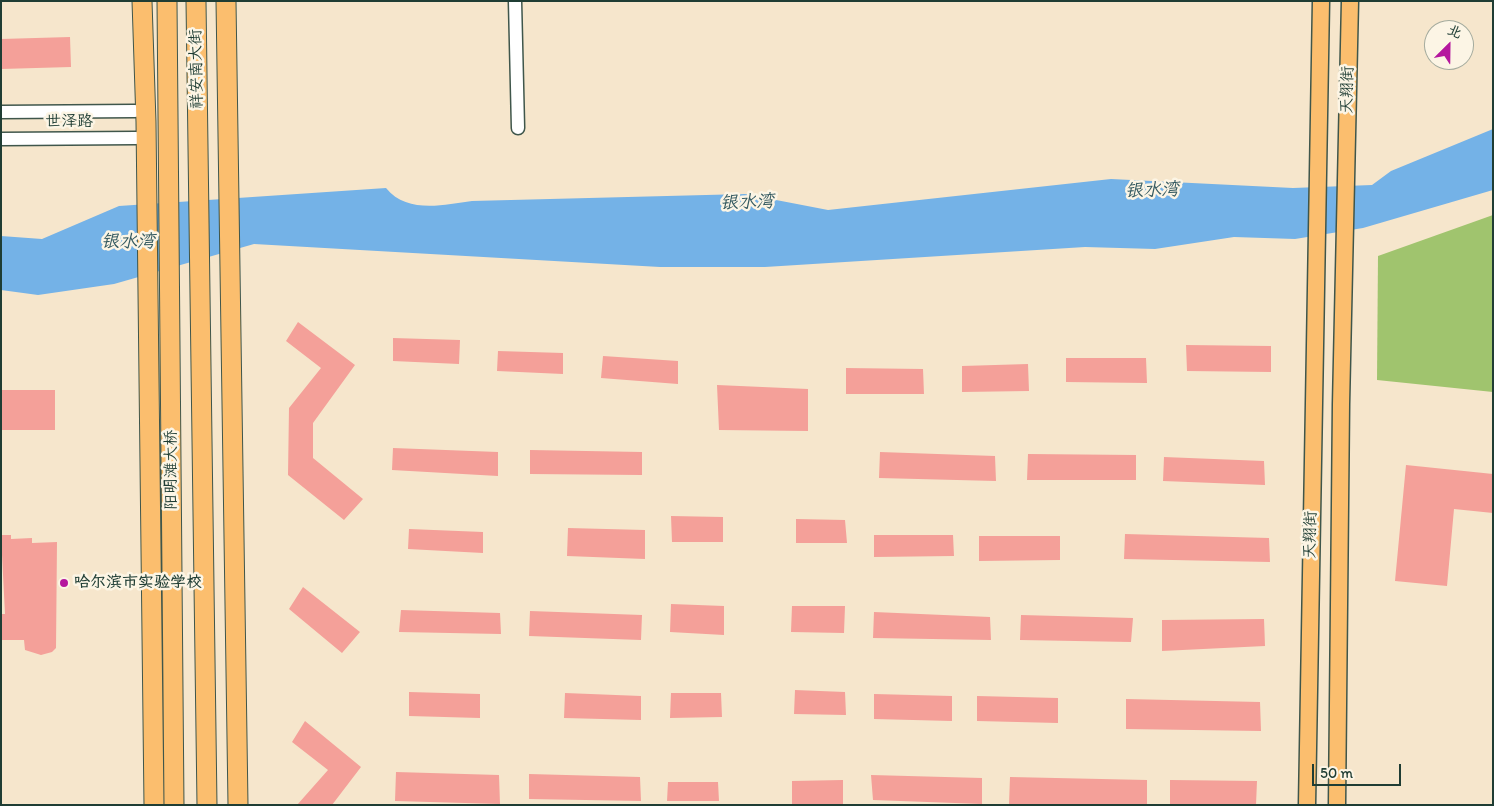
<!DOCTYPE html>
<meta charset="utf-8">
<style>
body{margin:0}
#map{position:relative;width:1494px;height:806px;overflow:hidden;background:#f6e6cc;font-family:Itim,"LXGW WenKai TC",sans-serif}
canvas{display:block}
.frame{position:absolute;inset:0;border:2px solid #1f3d34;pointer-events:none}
.north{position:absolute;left:1424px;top:20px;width:50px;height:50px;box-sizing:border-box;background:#fcf5e5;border:1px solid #a4ab9e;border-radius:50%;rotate:23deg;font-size:14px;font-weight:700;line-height:20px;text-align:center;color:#1f3d34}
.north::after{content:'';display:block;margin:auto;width:18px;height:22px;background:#b5179e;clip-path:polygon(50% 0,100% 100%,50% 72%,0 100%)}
.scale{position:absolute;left:1312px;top:764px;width:89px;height:22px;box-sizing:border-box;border:2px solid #1f3d34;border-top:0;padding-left:6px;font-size:15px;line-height:18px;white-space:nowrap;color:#1f3d34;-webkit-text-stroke:4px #fcf5e5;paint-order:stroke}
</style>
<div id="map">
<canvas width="1494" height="806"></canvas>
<div class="frame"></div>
<div class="north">北</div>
<div class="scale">50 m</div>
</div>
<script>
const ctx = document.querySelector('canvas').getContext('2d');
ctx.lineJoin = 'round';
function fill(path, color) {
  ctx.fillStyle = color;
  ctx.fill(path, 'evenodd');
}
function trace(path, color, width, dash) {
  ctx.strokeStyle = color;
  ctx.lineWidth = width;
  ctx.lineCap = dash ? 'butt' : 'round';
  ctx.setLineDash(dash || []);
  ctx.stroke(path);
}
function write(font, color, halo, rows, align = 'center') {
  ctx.font = font + ' Itim,"LXGW WenKai TC",sans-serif';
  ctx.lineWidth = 5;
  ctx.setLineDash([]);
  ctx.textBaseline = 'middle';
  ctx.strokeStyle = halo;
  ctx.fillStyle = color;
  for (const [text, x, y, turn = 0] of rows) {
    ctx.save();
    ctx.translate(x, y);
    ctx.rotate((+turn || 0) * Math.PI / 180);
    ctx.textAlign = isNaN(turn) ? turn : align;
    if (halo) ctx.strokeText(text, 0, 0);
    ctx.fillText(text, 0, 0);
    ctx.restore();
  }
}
fill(new Path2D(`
 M1493 215V392L1377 380 1378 256Z`), '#a0c46e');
fill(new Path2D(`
 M1493 129V190L1363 228 1295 239 1234 237 1155 249 1085 247 765 267H660L254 244 114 284 38 295 1 290V236L42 239 119 206 386 188C407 214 443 205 472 201L745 194 828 210 1111 179 1293 188 1372 185 1391 171Z`), '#74b2e7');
fill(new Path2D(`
 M70 37 71 67 1 69V39Z
 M298 322 355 365 313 423V458L363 499 344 520 288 475 289 408 321 368 286 341Z
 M393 338 460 340 459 364 393 361Z
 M1186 345 1271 346V372L1187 371Z
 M498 351 563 353V374L497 371Z
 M603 356 678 361V384L601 378Z
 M1066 358H1146L1147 383 1066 382Z
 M1028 364 1029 391 962 392V366Z
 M846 368 923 369 924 394H846Z
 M717 385 808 389V431L719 430Z
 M1 390H55V430H1Z
 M393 448 498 452V476L392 470Z
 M530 450 642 452V475L530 474Z
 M880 452 995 456 996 481 879 478Z
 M1028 454 1136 455V480H1027Z
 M1164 457 1264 461 1265 485 1163 481Z
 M1406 465 1493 474V513L1454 509 1447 586 1395 581Z
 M671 516 723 517V542H672Z
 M796 519 845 520 847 543H796Z
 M568 528 645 530V559L567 556Z
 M409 529 483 532V553L408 549Z
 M1125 534 1269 538 1270 562 1124 559Z
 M1 535H11V539L32 538V543L57 542 56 648 52 652 41 655 25 650 24 640H1V614H5Z
 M874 535H953L954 556 874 557Z
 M979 536H1060V560L979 561Z
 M303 587 360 632 342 653 289 609Z
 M671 604 724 606V635L670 632Z
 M792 606H845L844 633 791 632Z
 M401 610 500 613 501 634 399 632Z
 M530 611 642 615 641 640 529 636Z
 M874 612 990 617 991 640 873 638Z
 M1021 615 1133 618 1131 642 1020 640Z
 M1264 619 1265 646 1162 651V620Z
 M795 690 845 692 846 715 794 714Z
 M409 692 480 694V718L409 716Z
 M565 693 641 696V720L564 718Z
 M671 693H721L722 717 670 718Z
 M874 694 952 696V721L874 719Z
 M977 696 1058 698V723L977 721Z
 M1126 699 1260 702 1261 731 1126 729Z
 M305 721 361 767 332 805H297L328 770 292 742Z
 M396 772 499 775 500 804 395 801Z
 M529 774 640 777 641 801 529 799Z
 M871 775 982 778V804L873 800Z
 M1010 777 1147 780V805H1009Z
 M843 780V805H792V781Z
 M1170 780 1257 781 1256 805H1170Z
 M668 782H718L719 801H667Z`), '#f4a099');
const minor = new Path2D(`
 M515 1 518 128
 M1 112 135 111
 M1 139 136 138`);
const major = new Path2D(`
 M1307 805 1321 1
 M1337 805 1341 404 1350 1`);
const highway = new Path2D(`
 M142 1 146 122 154 805
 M167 1 174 805
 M196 1 207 805
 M226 1 238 805`);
trace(minor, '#3f564b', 15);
trace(major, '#3f564b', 19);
trace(highway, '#3f564b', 21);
trace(minor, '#fff', 12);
trace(major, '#fbbe6e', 16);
trace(highway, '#fbbe6e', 19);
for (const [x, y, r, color] of [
 [64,583,5,"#b5179e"]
]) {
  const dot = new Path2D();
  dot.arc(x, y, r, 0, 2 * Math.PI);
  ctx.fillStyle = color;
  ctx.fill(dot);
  trace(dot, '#fcf5e5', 2);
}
write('16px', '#1f3d34', '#fcf5e5', [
 ["祥安南大街",197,69,-91],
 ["天翔街",1348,90,-89],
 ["世泽路",69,122],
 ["阳明滩大桥",172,470,-90],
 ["天翔街",1311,535,-89]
]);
write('bold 16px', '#1f3d34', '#fcf5e5', [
 ["哈尔滨市实验学校",74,583]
], 'left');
write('italic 18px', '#345a61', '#fcf5e5', [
 ["银水湾",1152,191,-2],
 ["银水湾",747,203,-2],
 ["银水湾",128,242]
]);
</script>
